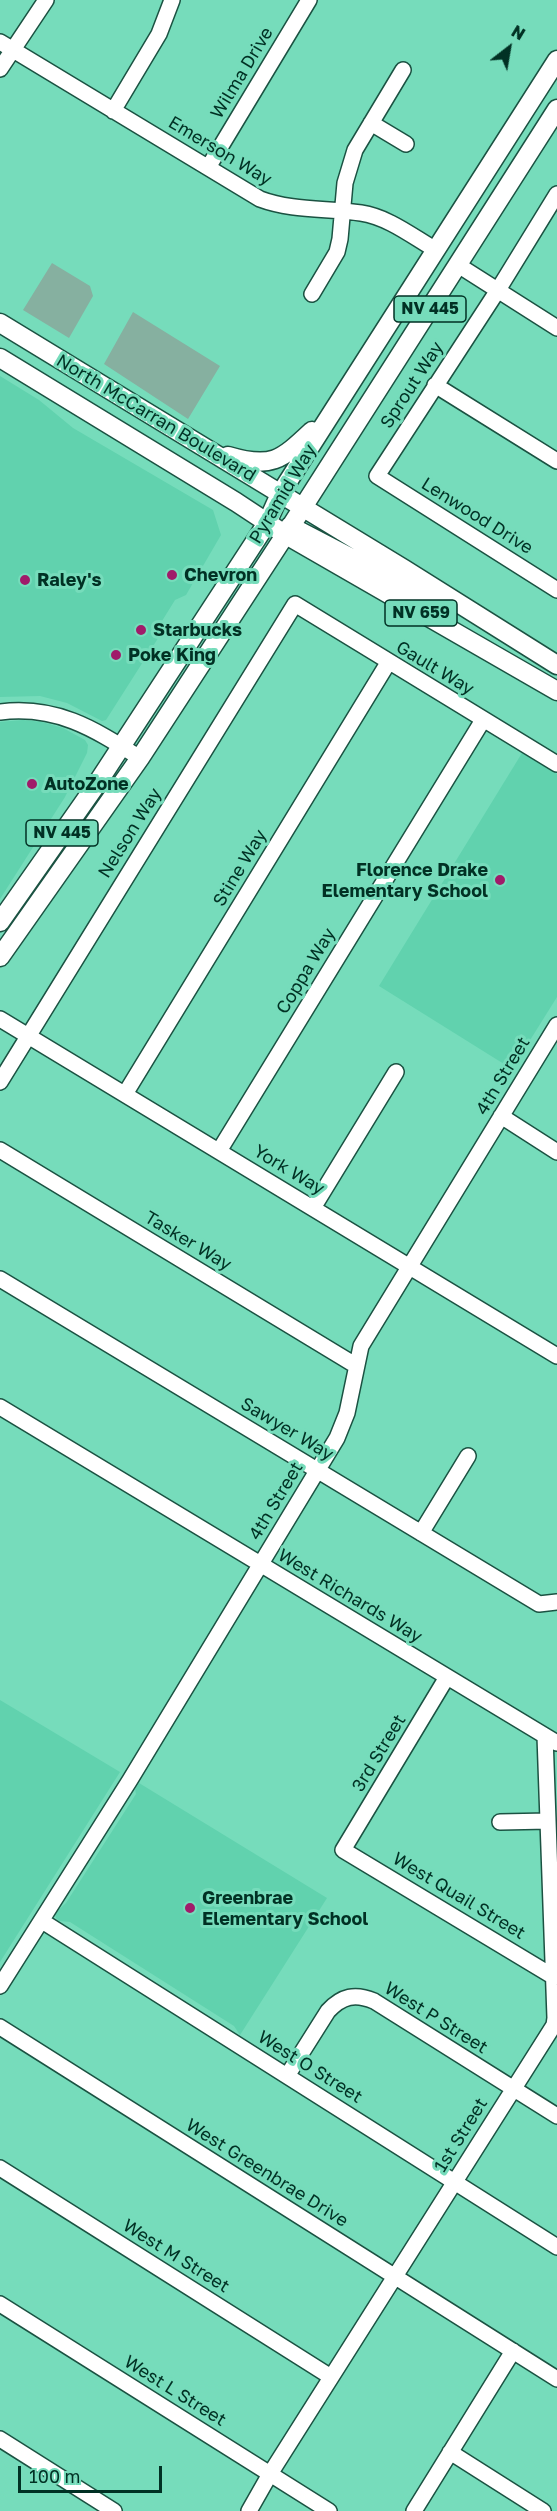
<!DOCTYPE html>
<style>
body{margin:0}
#map{position:relative;width:557px;height:2511px;overflow:hidden;background:#76dcbb;font-family:"Golos Text",sans-serif}
canvas{display:block}
.north{position:absolute;left:479px;top:18px;width:60px;height:60px;-webkit-text-stroke:4px #76dcbb;paint-order:stroke;rotate:31deg;font-size:16px;font-weight:700;line-height:24px;text-align:center;color:#013124}
.north::after{content:'';display:block;margin:auto;width:21px;height:27px;background:#013124;clip-path:polygon(50% 0,100% 100%,50% 72%,0 100%)}
.scale{position:absolute;left:18px;top:2466px;width:144px;height:27px;box-sizing:border-box;border:3px solid #013124;border-top:0;padding-left:8px;font-size:18px;line-height:21px;white-space:nowrap;color:#013124;-webkit-text-stroke:4px #76dcbb;paint-order:stroke}
</style>
<div id="map">
<canvas width="557" height="2511"></canvas>
<div class="north">N</div>
<div class="scale">100 m</div>
</div>
<script>
const ctx = document.querySelector('canvas').getContext('2d');
ctx.lineJoin = 'round';
function fill(path, color) {
  ctx.fillStyle = color;
  ctx.fill(path, 'evenodd');
}
function trace(path, color, width, dash) {
  ctx.strokeStyle = color;
  ctx.lineWidth = width;
  ctx.lineCap = dash ? 'butt' : 'round';
  ctx.setLineDash(dash || []);
  ctx.stroke(path);
}
function write(font, color, halo, rows, align = 'center') {
  ctx.font = font + ' "Golos Text",sans-serif';
  ctx.lineWidth = 6;
  ctx.setLineDash([]);
  ctx.textBaseline = 'middle';
  ctx.strokeStyle = halo;
  ctx.fillStyle = color;
  for (const [text, x, y, turn = 0] of rows) {
    ctx.save();
    ctx.translate(x, y);
    ctx.rotate((+turn || 0) * Math.PI / 180);
    ctx.textAlign = isNaN(turn) ? turn : align;
    if (halo) ctx.strokeText(text, 0, 0);
    ctx.fillText(text, 0, 0);
    ctx.restore();
  }
}
fill(new Path2D(`
 M0 376 39 400 73 428 213 510 221 535 186 595 175 600 162 621V632L106 720 102 721 67 703 40 696 0 697Z
 M23 720 42 722 63 728 85 740 88 745 87 753 65 797 0 899V722Z
 M522 753 557 774V997L512 1069 379 986Z
 M0 1700 120 1772 0 1962Z
 M139 1783 327 1898 240 2035 234 2026 70 1922 59 1921 56 1918 55 1913 66 1903 136 1794 135 1789Z`), '#61d2ae');
fill(new Path2D(`
 M52 263 90 286 93 296 69 338 23 310Z
 M133 312 220 366 188 419 104 364Z`), '#86b0a0');
const minor = new Path2D(`
 M0 42 260 199C292 211 327 208 361 213 388 217 412 236 436 250
 M0 69 46 0
 M113 111 159 34 172 0
 M371 123 406 144
 M209 166 309 0
 M557 194 498 290 377 476 557 590
 M458 265 557 328
 M312 294 337 252 340 239 345 183 355 150 403 70
 M435 385 557 461
 M0 712C57 705 94 729 140 758
 M0 1019 557 1356
 M0 1082 295 604 557 764
 M125 1094 388 663
 M501 1116 557 1152
 M0 1150 355 1365
 M219 1151 483 720
 M313 1208 396 1072
 M0 1279 539 1604 557 1602
 M0 1407 557 1743
 M421 1533 468 1456
 M447 1677 343 1850 554 1977
 M500 1822 548 1821
 M42 1921 557 2247
 M0 1986 130 1780 337 1438 347 1413 361 1346 557 1025
 M0 2027 557 2379
 M287 2076 328 2011C342 1996 355 1993 374 2001L557 2116
 M0 2168 331 2377
 M0 2304 329 2511
 M0 2439 114 2511
 M450 2452 543 2511
 M249 2511 270 2474 554 2025 555 2018 545 1736
 M414 2511 513 2351`);
const major = new Path2D(`
 M0 323 404 569 557 665
 M0 358 236 502 286 535 557 691
 M228 456C272 469 281 460 312 431
 M290 526 436 602
 M0 922 96 785 256 540 267 523 280 494 557 60
 M0 957 140 758 291 526 557 109`);
trace(minor, '#1b5242', 18);
trace(major, '#1b5242', 21);
trace(minor, '#fff', 15);
trace(major, '#fff', 18);
for (const [x, y, r, color] of [
 [172,575,6,"#a01b6a"],
 [25,580,6,"#a01b6a"],
 [141,630,6,"#a01b6a"],
 [116,655,6,"#a01b6a"],
 [32,784,6,"#a01b6a"],
 [500,880,6,"#a01b6a"],
 [190,1908,6,"#a01b6a"]
]) {
  const dot = new Path2D();
  dot.arc(x, y, r, 0, 2 * Math.PI);
  ctx.fillStyle = color;
  ctx.fill(dot);
  trace(dot, '#76dcbb', 2);
}
for (const [x, y, w] of [
 [430,309,72],
 [421,613,72],
 [62,833,72]
]) {
  const box = new Path2D();
  box.roundRect(x - w / 2, y - 13, w, 26, 4.5);
  ctx.fillStyle = '#76dcbb';
  ctx.fill(box);
  trace(box, '#013124', 1.5);
}
write('bold 16px', '#013124', null, [
 ["NV 445",430,309],
 ["NV 659",421,613],
 ["NV 445",62,833]
]);
write('18px', '#013124', '#76dcbb', [
 ["Wilma Drive",242,73,-59],
 ["Emerson Way",220,151,31],
 ["Sprout Way",412,385,-57],
 ["North McCarran Boulevard",156,418,31],
 ["Pyramid Way",283,494,-59],
 ["Lenwood Drive",477,516,32],
 ["Gault Way",435,668,31],
 ["Nelson Way",130,833,-58],
 ["Stine Way",240,868,-59],
 ["Coppa Way",306,971,-59],
 ["4th Street",503,1076,-59],
 ["York Way",289,1170,31],
 ["Tasker Way",188,1241,31],
 ["Sawyer Way",287,1429,31],
 ["4th Street",276,1501,-59],
 ["West Richards Way",350,1596,31],
 ["3rd Street",379,1753,-59],
 ["West Quail Street",459,1896,31],
 ["West P Street",436,2018,32],
 ["West O Street",310,2067,32],
 ["1st Street",461,2135,-58],
 ["West Greenbrae Drive",267,2173,32],
 ["West M Street",176,2256,32],
 ["West L Street",175,2391,32]
]);
write('bold 18px', '#013124', '#76dcbb', [
 ["Chevron",184,575],
 ["Raley's",37,580],
 ["Starbucks",153,630],
 ["Poke King",128,655],
 ["AutoZone",44,784],
 ["Florence Drake",488,870,"right"],
 ["Elementary School",488,891,"right"],
 ["Greenbrae",202,1898],
 ["Elementary School",202,1919]
], 'left');
</script>
